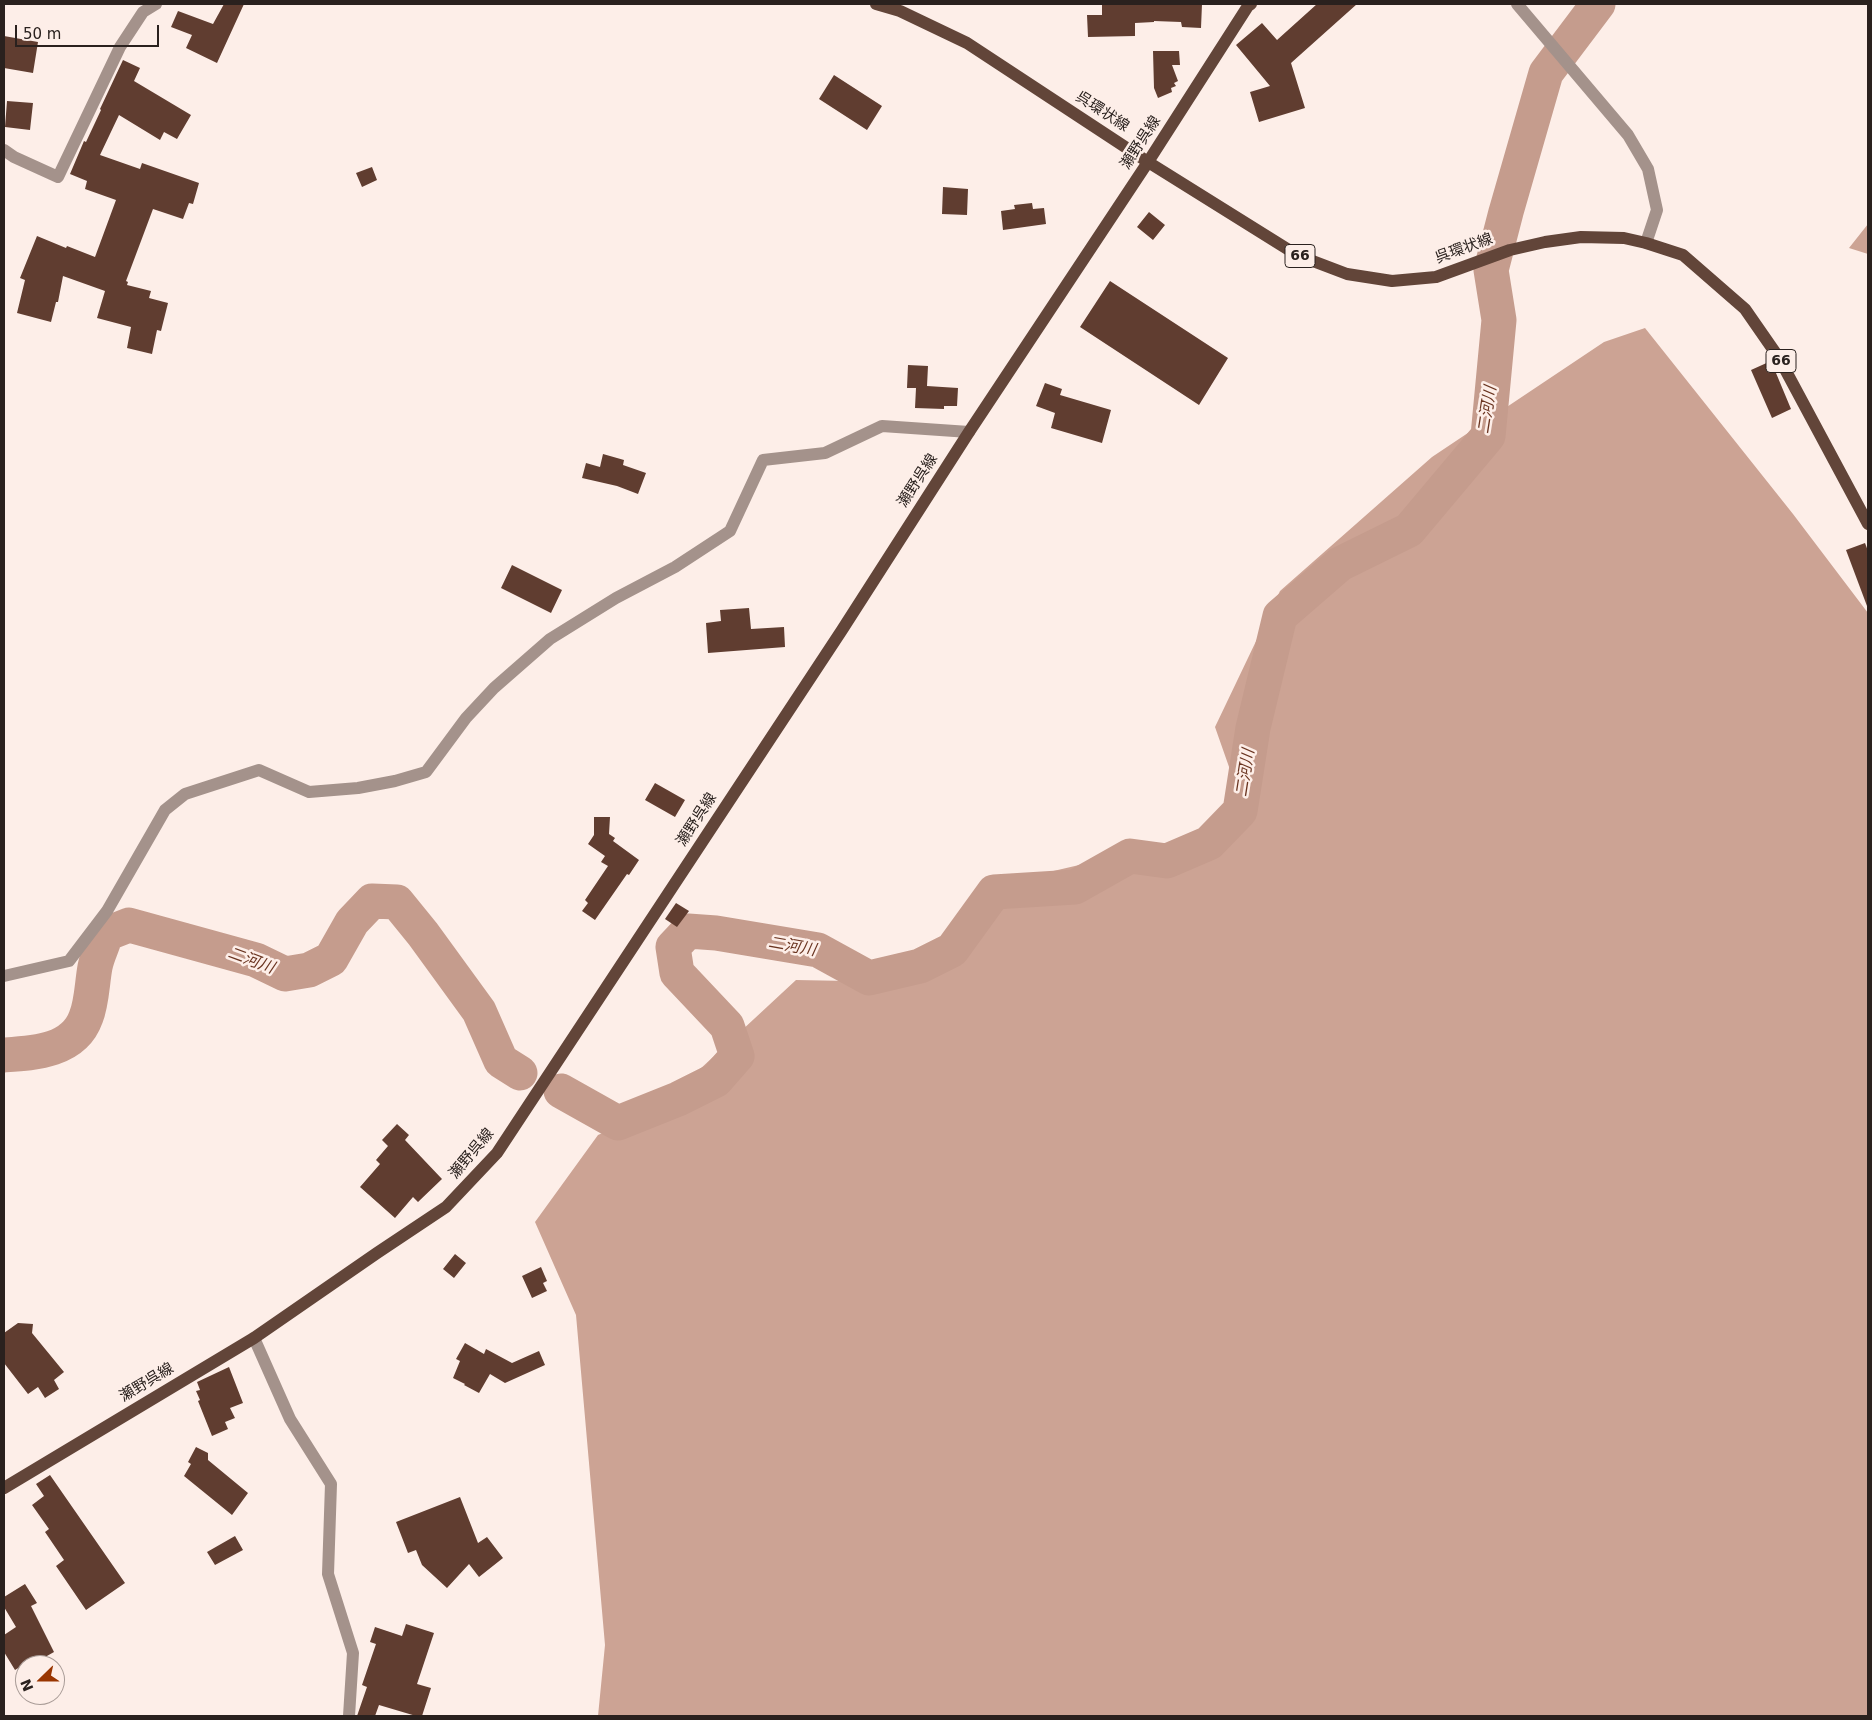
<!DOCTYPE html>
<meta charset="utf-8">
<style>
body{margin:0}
#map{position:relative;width:1872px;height:1720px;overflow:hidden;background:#fdeee8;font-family:"DejaVu Sans",sans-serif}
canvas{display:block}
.frame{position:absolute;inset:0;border:5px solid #2a211e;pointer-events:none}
.north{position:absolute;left:15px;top:1655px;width:50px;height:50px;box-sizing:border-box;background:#fdeee8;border:1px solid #a99c97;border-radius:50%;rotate:248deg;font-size:14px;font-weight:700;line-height:20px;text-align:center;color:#2a211e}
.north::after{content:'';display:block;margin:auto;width:18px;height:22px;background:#993500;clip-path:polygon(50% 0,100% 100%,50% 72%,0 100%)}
.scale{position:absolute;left:15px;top:25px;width:144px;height:22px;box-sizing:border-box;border:2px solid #2a211e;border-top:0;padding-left:6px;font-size:15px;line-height:18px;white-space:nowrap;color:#2a211e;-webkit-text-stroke:4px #fdeee8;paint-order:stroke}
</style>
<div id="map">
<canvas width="1872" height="1720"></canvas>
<div class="frame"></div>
<div class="north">N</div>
<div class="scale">50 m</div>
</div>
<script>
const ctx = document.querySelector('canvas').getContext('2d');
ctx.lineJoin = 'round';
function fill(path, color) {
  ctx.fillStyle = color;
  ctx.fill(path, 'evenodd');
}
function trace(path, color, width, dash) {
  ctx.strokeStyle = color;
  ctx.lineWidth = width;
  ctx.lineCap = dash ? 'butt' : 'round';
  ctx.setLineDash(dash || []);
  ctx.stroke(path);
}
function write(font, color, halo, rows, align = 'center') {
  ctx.font = font + ' "DejaVu Sans","Noto Sans JP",sans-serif';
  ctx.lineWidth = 5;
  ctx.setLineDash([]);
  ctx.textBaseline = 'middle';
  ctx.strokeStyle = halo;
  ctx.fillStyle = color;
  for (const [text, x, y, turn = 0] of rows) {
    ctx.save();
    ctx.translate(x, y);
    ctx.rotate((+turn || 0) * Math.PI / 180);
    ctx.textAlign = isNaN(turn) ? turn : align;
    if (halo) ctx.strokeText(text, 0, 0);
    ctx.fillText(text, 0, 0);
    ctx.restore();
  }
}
fill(new Path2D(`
 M1868 224V254L1849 248Z
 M1645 328 1793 514 1868 613V1716H598L605 1645 576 1315 535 1222 598 1135 657 1109 796 980 902 982 989 886 1135 852 1184 853 1241 801 1215 727 1280 591 1432 457 1604 342Z`), '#cca394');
trace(new Path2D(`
 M4 1055C35 1053 74 1051 86 1017 92 1002 92 983 95 967 97 956 103 945 106 934L129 925 256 960 285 974 309 970 331 959 352 922 372 901 397 902 423 934 479 1011 501 1061 520 1073
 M561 1091 618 1123 678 1099 716 1080 737 1056 727 1026 677 973 673 947 688 931 716 933 818 950 869 978 920 966 952 950 994 892 1075 887 1130 856 1167 861 1209 843 1240 811 1253 728 1280 616 1340 564 1409 530 1488 436 1499 320 1491 270 1506 212 1546 73 1598 4`), '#c59c8d', 35);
fill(new Path2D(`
 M224 4H244L217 63 186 48 192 35 171 27 178 11 213 24Z
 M1102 4H1202L1201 28 1182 27 1181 22 1154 21V22L1135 23V36L1088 37 1087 15H1102Z
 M1317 4H1357L1291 63 1305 108 1259 122 1250 92 1270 86 1236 45 1262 23 1277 40Z
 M4 36 38 42 33 73 4 68Z
 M1153 51H1179L1180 65H1172L1178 81 1174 83 1176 86 1171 88 1172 92 1158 98 1154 88Z
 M123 60 140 68 134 81 191 115 177 139 164 132 160 140 119 115 100 155 140 169 142 163 199 183 193 204 189 203 183 219 153 209 126 281 128 282 127 285 151 291 149 298 168 303 161 331 157 330 152 354 127 348 131 327 97 318 105 291 63 276 58 302H56L51 322 17 313 25 280 20 278 37 236 66 248 67 246 95 257 116 200 85 189 87 181 70 174 84 141 86 142 101 110 100 109Z
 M834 75 882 106 867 130 819 99Z
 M7 101 33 103 30 130 5 127Z
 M372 167 377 180 362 187 356 173Z
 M943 187 968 189 967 215 942 214Z
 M1032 203 1033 209 1044 208 1046 224 1003 230 1001 211 1015 209 1014 205Z
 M1149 212 1165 225 1153 240 1137 227Z
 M1110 281 1228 358 1199 405 1080 327Z
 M1771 361 1791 409 1772 418 1751 370Z
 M908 365 928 366 927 386 958 388 957 406H944V409L915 408 916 388H907Z
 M1045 383 1062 389 1060 395 1111 410 1102 443 1051 428 1055 413 1036 406Z
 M603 454 624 460 623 465 646 473 638 494 617 486 582 478 586 463 600 467Z
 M1865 543 1868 551V606H1867L1846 550Z
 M512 565 562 590 551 613 501 588Z
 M749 608 751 629 784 627 785 647 708 653 706 623 721 621 720 610Z
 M655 783 685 800 675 817 645 800Z
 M594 817H610L609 834 615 838 613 841 639 860 629 875 627 874 595 920 582 911 588 903 585 900 608 866 601 862 605 856 588 844 594 835Z
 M676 903 689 911 677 927 665 919Z
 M397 1124 409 1135 405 1140 442 1179 418 1202 413 1197 395 1218 360 1187 380 1164 376 1160 388 1146 382 1140Z
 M455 1254 466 1263 454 1278 443 1269Z
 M541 1267 547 1281 543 1283 547 1291 532 1298 522 1276Z
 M18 1323 33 1324 32 1333 64 1372 54 1380 59 1389 45 1398 38 1387 28 1394 4 1363V1333Z
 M465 1343 484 1354 486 1349 512 1363 539 1351 545 1365 505 1383 490 1374 479 1393 464 1385 465 1384 453 1378 460 1361 456 1359Z
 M229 1367 243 1403 230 1408 235 1418 225 1422 228 1429 212 1436 198 1401 200 1400 196 1391 200 1390 197 1382Z
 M196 1447 208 1453V1460L248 1493 232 1515 184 1476 191 1464 188 1462Z
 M50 1475 125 1583 86 1610 56 1566 64 1560 45 1532 49 1529 32 1505 44 1496 36 1484Z
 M460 1497 478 1543 487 1537 503 1558 479 1577 469 1564 447 1588 422 1565 416 1550 408 1553 396 1522Z
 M235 1536 243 1550 215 1565 207 1552Z
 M25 1584 37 1603 31 1606 54 1652 38 1661 36 1657 15 1670 4 1652V1635L16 1627 4 1607V1597Z
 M406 1624 434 1633 417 1684 431 1688 422 1716H416L379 1705 375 1716H357L367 1687 362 1685 376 1644 370 1642 375 1627 402 1636Z`), '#603d30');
trace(new Path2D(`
 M1517 4 1628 135 1648 169 1657 210 1646 243
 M4 150 14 157 58 177 120 47 143 12 156 4
 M4 976 69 961 107 911 165 810 185 794 259 770 309 792 358 788 395 781 426 772 466 718 494 688 550 639 616 598 675 567 730 531 763 460 825 453 882 426 969 432
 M254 1338 290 1419 331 1484 328 1574 353 1653 349 1716`), '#a4928b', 12);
trace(new Path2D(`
 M876 4 900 11 967 43 1148 162 1297 255 1347 274 1392 281 1436 277 1510 250 1545 242 1581 237 1624 238 1646 243 1683 255 1745 309 1779 358 1868 524
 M4 1488 254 1338 377 1253 446 1207 497 1153 842 630 969 432 1148 162 1248 6 1251 4`), '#624539', 12);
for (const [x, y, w] of [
 [1300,256,30],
 [1781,361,30]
]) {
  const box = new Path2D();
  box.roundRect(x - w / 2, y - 11.5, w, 23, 4);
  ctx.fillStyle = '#fdeee8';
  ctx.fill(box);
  trace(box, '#2a211e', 1);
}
write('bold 14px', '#2a211e', null, [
 ["66",1300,256],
 ["66",1781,361]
]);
write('15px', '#2a211e', '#fdeee8', [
 ["呉環状線",1102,112,33],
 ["瀬野呉線",1141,143,-57],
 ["呉環状線",1464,249,-20],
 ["瀬野呉線",918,481,-57],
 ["瀬野呉線",697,820,-57],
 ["瀬野呉線",472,1154,-50],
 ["瀬野呉線",147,1383,-31]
]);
write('italic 16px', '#6a3420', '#fdeee8', [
 ["二河川",1488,410,-81],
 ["二河川",1246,773,-81],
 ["二河川",792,947,10],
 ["二河川",251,961,20]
]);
</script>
